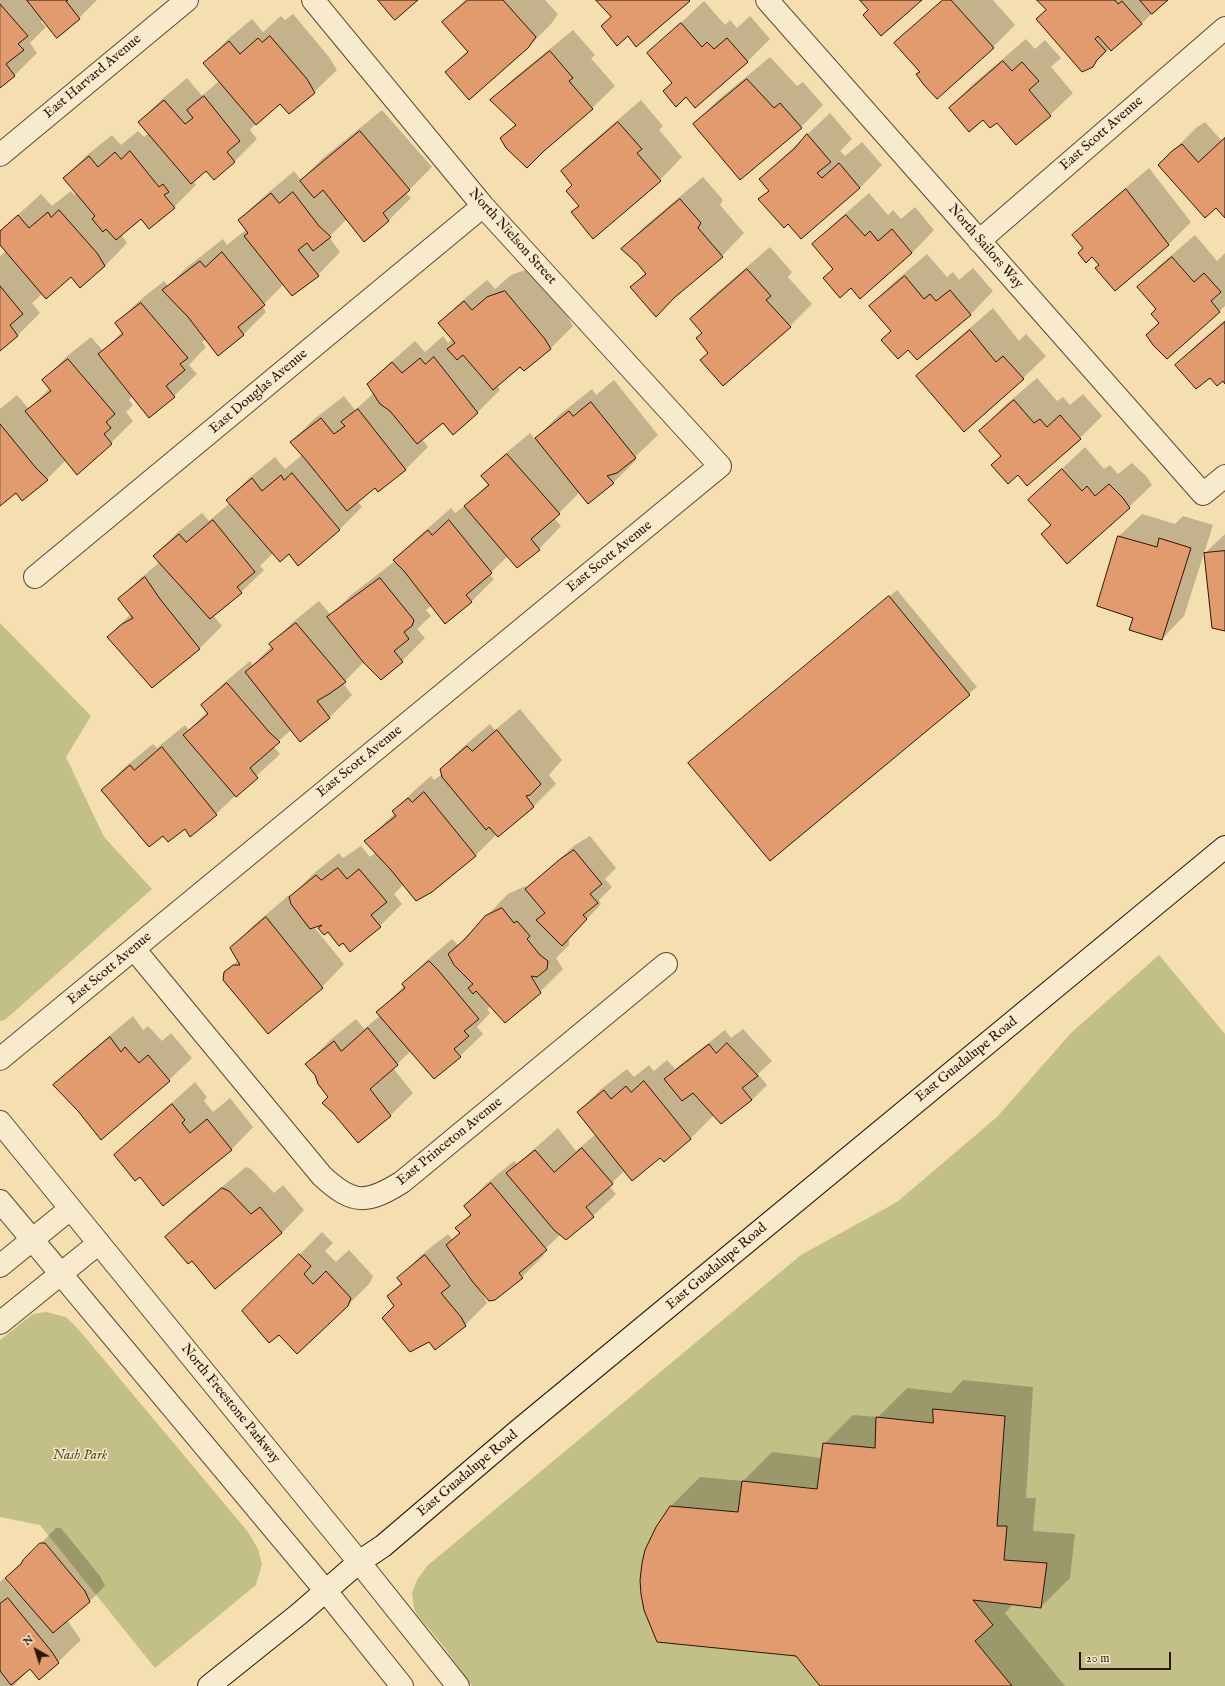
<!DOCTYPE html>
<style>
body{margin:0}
#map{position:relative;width:1225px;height:1686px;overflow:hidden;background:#f5dfb1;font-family:"IM FELL English",serif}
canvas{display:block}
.north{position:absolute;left:16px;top:1630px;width:40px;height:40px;-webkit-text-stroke:3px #f8eacc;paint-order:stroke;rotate:321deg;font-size:11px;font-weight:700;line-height:16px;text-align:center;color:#2b1605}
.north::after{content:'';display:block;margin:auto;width:14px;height:18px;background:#2b1605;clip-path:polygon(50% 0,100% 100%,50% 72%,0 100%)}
.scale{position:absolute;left:1079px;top:1652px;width:92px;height:18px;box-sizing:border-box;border:2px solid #2b1605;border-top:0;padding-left:5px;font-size:12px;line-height:14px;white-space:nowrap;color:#2b1605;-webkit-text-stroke:3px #f8eacc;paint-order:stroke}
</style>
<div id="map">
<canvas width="1225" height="1686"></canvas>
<div class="north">N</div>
<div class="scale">20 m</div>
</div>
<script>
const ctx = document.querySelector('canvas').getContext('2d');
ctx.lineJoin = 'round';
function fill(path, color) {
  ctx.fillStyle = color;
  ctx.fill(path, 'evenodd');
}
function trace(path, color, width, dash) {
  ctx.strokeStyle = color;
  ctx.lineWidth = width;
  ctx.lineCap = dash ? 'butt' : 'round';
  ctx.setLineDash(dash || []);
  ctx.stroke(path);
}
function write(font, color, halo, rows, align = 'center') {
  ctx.font = font + ' "IM FELL English",serif';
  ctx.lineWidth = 3;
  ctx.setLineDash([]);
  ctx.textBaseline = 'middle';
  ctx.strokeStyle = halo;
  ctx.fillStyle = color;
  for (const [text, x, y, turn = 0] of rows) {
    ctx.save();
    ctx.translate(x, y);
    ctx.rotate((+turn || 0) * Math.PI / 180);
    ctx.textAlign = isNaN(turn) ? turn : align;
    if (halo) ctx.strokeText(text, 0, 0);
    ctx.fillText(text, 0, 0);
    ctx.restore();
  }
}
fill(new Path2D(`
 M0 623 91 716 66 757 104 837 152 889 5 1020 0 1021Z
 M1159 955 1225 1034V1686H472L441 1643 418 1616 414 1609 412 1593 417 1580 427 1566 801 1255 897 1202 997 1117 1071 1033Z
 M46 1312 66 1317 79 1330 248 1532 258 1549 262 1564 256 1585 155 1668 40 1525 0 1517V1340L33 1314Z`), '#c2c087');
fill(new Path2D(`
 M0 0H97L79 18 57 36 43 19 41 22 46 27 30 43 37 53 15 75 0 87Z
 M465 0H545L558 14 551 24 528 47 446 72 468 51 443 22Z
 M942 0H993L1015 25 993 47 921 71 896 43Z
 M1038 0H1166L1142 23 1111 49 1110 48 1092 66Z
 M704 1 725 25 730 20 737 28 750 16 770 39 748 61 695 107 649 53Z
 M293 14 329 57 337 70 314 92 280 103 257 122 250 130 257 139 235 161 214 179 206 170 193 181 196 185 174 207 149 228 141 218 121 234 127 243 105 266 71 276 43 293 32 303 40 313 18 335 0 349V256L6 251 0 244V231L41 194 52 206 71 191 74 195 77 193 64 178 86 156 112 135 121 145 138 131 144 137 149 133 139 122 162 99 187 78 202 96 220 80 205 63 227 40 252 19 263 32 281 16 285 20Z
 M573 30 595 55 591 58 615 86 592 108 502 139 516 124 491 100 514 78Z
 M1026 39 1035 49 1045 40 1061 58 1051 67 1073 93 1050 115 1016 144 997 122 983 119 950 108 972 85Z
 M770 57 797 86 803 82 823 105 801 127 694 124 717 101Z
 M641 100 663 126 659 130 682 157 660 180 593 237 572 212 580 205 573 185 562 171 584 149Z
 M382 110 432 167 406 193 411 198 388 221 347 219 329 237 340 252 318 275 292 295 284 284 262 306 266 312 244 334 218 354 206 339 202 342 206 347 189 365 197 374 174 396H132L129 400 133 405 126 412 133 421 111 443 66 460 47 479 22 499 16 492 0 504V409L17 395 29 409 50 388 44 380 66 357 91 337 103 351 123 331 116 323 139 301 164 281 168 286 186 268 223 239 227 245 247 229 239 220 262 198 294 171 301 180 323 158Z
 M830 113 852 139 840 151 845 156 862 142 882 165 860 188 789 223 760 199 769 190 760 179Z
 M1205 122 1221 140 1225 137V216L1173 151 1196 128Z
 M1149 168 1191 222 1169 244 1100 264 1074 235 1096 213Z
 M703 177 723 200 720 205 744 233 722 256 674 298 632 287 646 272 637 262 622 249 644 227Z
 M869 193 888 215 893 210 901 219 915 207 934 230 912 253 851 287 824 278 834 268 814 244 836 222Z
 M1195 235 1217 261 1225 253V306L1167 358 1147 335 1160 322 1157 309 1138 287 1160 265Z
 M770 247 792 272 788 277 812 304 790 326 709 352 703 332 691 319 713 296Z
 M927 254 947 277 953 272 959 280 973 268 993 291 971 314 918 359 870 306 893 283Z
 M528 269 567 316 573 326 551 348 521 365 497 386 500 390 478 412 453 433 443 421 422 439 428 447 406 469 378 490 375 487 357 501 362 507 340 529 298 564 289 553H273L260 566 264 570 241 592 213 615 222 626 200 648 152 687 108 637 131 614 119 599 142 577 160 562 154 556 177 533 202 513 209 521 230 503 227 500 249 478 275 457 285 469 302 455 291 442 313 420 344 396 355 410 374 393 368 384 391 362 415 341 425 352 443 336 448 343 452 339 439 323 462 301 487 280 495 289 511 275Z
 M993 308 1019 341 1026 334 1046 356 1023 378 918 376 940 354Z
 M1225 320V382L1223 380 1176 365 1199 342Z
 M1037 378 1057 401 1063 397 1070 405 1083 394 1102 416 1080 438 1002 456 980 431 1002 408Z
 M614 380 658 435 634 458 636 460 613 483 580 492 554 518 561 526 539 549 508 556 489 574 494 579 471 602 432 605 426 610 431 616 417 629 425 638 402 661 381 678 364 662 343 683 352 695 330 717 300 741 291 730 273 746 280 754 216 814 185 828 163 835 102 790 125 767 153 744 157 748 185 725 189 730 208 711 202 705 225 682 250 661 253 665 272 646 271 644 293 622 319 601 331 615 351 595 395 561 394 560 417 538 451 508 455 513 473 499 489 483 482 476 505 454 530 433 535 439 558 416 592 389 596 395Z
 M1085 447 1104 469 1110 465 1118 474 1132 463 1146 476 1152 485 1129 507 1042 534 1051 524 1029 500Z
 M1142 514 1175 524 1183 516 1213 525 1184 616 1162 639 1135 617 1098 606 1119 536Z
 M1225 534V630L1205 553Z
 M897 590 977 687 770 860 690 763Z
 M520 709 562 760 549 775 556 784 534 806 498 835 497 834 475 856 404 884 394 894 402 904 380 926 325 923 314 927 344 964 322 987 225 973 238 960 231 948 254 925 289 895 290 897 313 874 339 853 343 858 361 846 370 857 376 852 366 841 395 813 393 811 416 789 431 776 434 780 442 774 441 769 463 747 490 724 495 730Z
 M590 836 616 868 605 879 612 887 599 900 601 904 569 938V945L556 958 563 969 540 992 491 1006 487 1009 490 1013 477 1027 483 1034 460 1056 434 1078 411 1051 393 1068 413 1093 391 1115 358 1141 316 1075 307 1064 329 1041 356 1019 364 1029 381 1015 378 1012 405 985 403 984 426 961 452 939 458 945 508 894 525 886 527 889 575 845Z
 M133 1016 143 1030 148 1026 162 1041 171 1033 192 1058 169 1080 78 1111 55 1085 77 1063Z
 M743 1029 772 1061 758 1074 767 1085 752 1100 714 1115 690 1139 660 1156 625 1170 609 1186 616 1194 593 1216 566 1239 561 1234 542 1252 544 1255 522 1277 481 1291 487 1303 465 1325 429 1341 395 1306 388 1296 402 1282 399 1278 421 1255 448 1234 453 1240 460 1232 457 1228 471 1214 465 1206 487 1183 514 1161 517 1164 558 1128 576 1151 596 1134 578 1112 600 1090 627 1069 634 1077 649 1065 654 1071 667 1060 675 1069 725 1030 731 1038ZM465 1269 472 1278 471 1280 463 1271Z
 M195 1082 207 1097 204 1101 213 1112 230 1098 253 1127 231 1150 140 1176 115 1155 138 1133Z
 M246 1167 251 1169 274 1193 283 1185 304 1210 282 1233 216 1288 192 1259 167 1237 189 1214Z
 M322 1232 333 1243 325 1251 336 1262 349 1250 373 1276 370 1283 347 1306 279 1333 244 1311Z
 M963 1380 1033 1387 1026 1498H1036L1033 1531 1075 1534 1070 1578 1041 1607 1013 1604 1005 1613 1065 1686H822L670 1507 700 1477 743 1481 772 1452 822 1458 824 1444 853 1415 878 1417 907 1388 951 1393Z
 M56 1528H61L100 1576 105 1586 90 1601 67 1620 81 1640 58 1662 30 1668 14 1686H0V1582L4 1578 14 1590 16 1588 6 1578Z`), '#0003');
const building = new Path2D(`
 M27 0H68L66 1 80 19 57 38Z
 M378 0H418L395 20Z
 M468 0H503L536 37 528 48 469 100 445 72 468 52 442 22Z
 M596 0H689L690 1 636 47 628 36 617 46 601 26 611 17Z
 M860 0H922L881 36 863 15 868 10Z
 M943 0H951L994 48 937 99 924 85 916 74 920 72 894 43Z
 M1037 0H1115L1118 4 1122 1 1142 24 1111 51 1098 36 1095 39 1106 51 1097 60 1093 67 1082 72 1036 19 1046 10Z
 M1140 0H1168L1152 14Z
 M0 4 28 36 18 44 24 50 6 64 15 76 0 88Z
 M681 23 702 47 707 42 714 49 727 38 748 62 695 108 686 97 676 107 663 91 672 83 647 53Z
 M270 36 307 79 315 93 289 114 280 104 256 125 203 63 229 41 240 54 258 38 262 42Z
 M550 51 573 78 569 81 593 109 544 151 527 168 506 148 500 138 516 125 490 100Z
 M1003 61 1012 71 1022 62 1039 81 1029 90 1051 116 1016 145 997 123 990 128 983 120 969 132 949 108Z
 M747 79 774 108 780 103 802 128 740 180 693 124Z
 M204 96 240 141 227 152 235 162 214 180 206 171 191 184 138 122 164 100 185 124 193 118 187 110Z
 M618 122 642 149 637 153 661 181 593 239 571 212 579 206 566 191 572 185 561 171Z
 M360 131 410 190 383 213 389 221 364 242 323 190 314 198 300 181Z
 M807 134 831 162 817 173 822 178 839 163 860 188 801 239 788 224 784 228 758 199 769 191 759 179 794 149Z
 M1225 138V218L1216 208 1205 218 1158 165 1172 151 1182 144 1198 162Z
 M130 151 159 187 163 184 169 192 164 195 175 208 149 229 141 219 116 240 106 229 103 232 92 219 95 216 63 178 89 156 98 167 115 152 121 159Z
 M1126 189 1169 245 1115 291 1095 268 1099 265 1092 257 1086 263 1078 253 1083 248 1072 235Z
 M293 192 319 226 331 237 313 251 307 243 298 250 319 276 292 296 244 236 248 233 238 220 271 193 279 203Z
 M680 199 701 223 698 228 723 257 674 298 656 317 630 287 646 274 637 263 621 249Z
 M59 210 97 253 105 266 80 288 71 277 46 299 0 245V231L18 215 29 228 48 212 51 217Z
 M846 215 865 236 870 231 878 241 892 229 912 253 860 299 851 288 840 298 823 278 833 269 812 244Z
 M222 252 265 305 238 327 244 335 218 356 188 317 162 290 200 261 205 267Z
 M1172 257 1194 282 1204 273 1221 292 1211 301 1220 312 1167 359 1153 345 1146 335 1159 323 1151 314 1156 309 1137 287Z
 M747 269 771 296 766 300 791 327 723 386 700 360 708 353 696 338 702 333 690 319Z
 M905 276 924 299 930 294 936 301 950 290 971 315 917 360 908 350 898 359 881 340 891 331 869 306Z
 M0 286 23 314 10 325 18 336 0 351Z
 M505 291 545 339 551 349 524 371 520 367 493 390 463 355 457 360 447 349 455 343 438 323 464 301 472 310 487 297Z
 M141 303 188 358 180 364 185 370 166 386 175 397 149 418 98 354 123 334 115 323Z
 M1225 322V384L1223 381 1217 386 1210 378 1196 389 1175 365Z
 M970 330 996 362 1003 356 1024 379 964 432 916 376Z
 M434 357 478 413 453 435 443 423 417 444 390 411 380 404 367 384 392 362 402 373 420 358 425 364Z
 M68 359 115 414 106 422 111 428 104 434 112 444 77 475 25 411 51 391 42 380Z
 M1014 400 1034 423 1040 419 1047 427 1060 415 1081 439 1027 486 1018 475 1008 484 991 465 1001 456 979 431Z
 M591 402 636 458 617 473 607 476 614 483 588 504 535 438 569 411 573 416Z
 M358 409 406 470 378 492 375 488 347 511 306 460 290 442 321 418 334 434 345 426 341 422Z
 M0 424 36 468 48 480 22 501 16 493 0 506Z
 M507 454 560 514 531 539 540 550 517 568 464 506 489 485 481 476Z
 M1062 469 1082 491 1087 486 1095 496 1109 484 1123 498 1130 508 1067 564 1041 534 1051 525 1028 500Z
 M292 473 340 530 298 566 289 554 280 562 226 500 252 478 262 491 281 475 284 480Z
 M213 520 255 572 237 587 242 593 210 619 153 556 179 534 186 542Z
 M449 520 492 573 466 595 472 602 445 624 404 571 393 560 428 530 432 535Z
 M1118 536 1157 547 1159 538 1191 548 1162 640 1129 630 1133 618 1097 606Z
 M1225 551V631L1212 628 1204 553Z
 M145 577 160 599 200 649 152 688 107 637 122 624 133 618 118 599Z
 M380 578 414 620 412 626 404 632 409 639 394 651 403 662 381 680 364 663 327 617Z
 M889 596 970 695 770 861 688 763Z
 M296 623 346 682 329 694 317 701 330 718 300 742 245 672 273 649 269 644Z
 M227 683 270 733 280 742 250 768 258 778 236 797 183 735 208 714 201 705Z
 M497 730 541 784 530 795 526 796 534 807 498 837 489 827 486 830 442 777 440 769 467 746 472 751Z
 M162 747 217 815 190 837 185 829 168 842 163 836 149 847 101 790 130 765 134 770Z
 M424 792 476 856 432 892 416 901 391 870 364 841 396 816 392 811 408 798 412 802Z
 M574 850 602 884 590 894 598 903 583 915 587 919 562 946 536 920 545 913 525 889 559 860Z
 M338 868 347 879 359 869 387 902 371 915 381 927 350 952 343 943 339 946 328 932 324 935 318 928 322 925 310 929 291 904 289 897 316 875 321 880Z
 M502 908 514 923 517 921 530 936 527 939 540 955 548 961 547 969 537 977 531 976 541 993 505 1023 476 991 473 994 468 988 473 984 454 965 448 954 465 939 485 916Z
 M266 917 323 988 268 1034 223 980 224 972 233 965H240L230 948Z
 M429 961 438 970 479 1019 464 1031 469 1036 454 1049 461 1057 434 1079 376 1012 405 988 402 984Z
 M368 1028 398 1065 370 1089 391 1116 358 1143 333 1113 322 1103 328 1097 318 1084 315 1075 305 1064 334 1041 341 1051Z
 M110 1037 121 1052 125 1047 139 1063 148 1055 170 1081 101 1140 78 1111 53 1085Z
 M727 1043 758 1076 742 1088 752 1100 721 1124 693 1093 682 1101 664 1079 709 1044 716 1053Z
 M644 1081 691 1139 664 1162 660 1158 632 1181 577 1112 604 1090 611 1099 626 1086 631 1092Z
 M172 1104 185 1120 182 1123 190 1133 207 1119 232 1150 163 1206 140 1177 135 1181 114 1155Z
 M582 1148 613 1184 586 1207 594 1217 566 1240 554 1230 506 1173 535 1150 554 1172Z
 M491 1183 547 1250 519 1273 523 1278 495 1300 489 1301 472 1281 446 1245 460 1233 455 1228 471 1215 464 1206Z
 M222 1188 229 1191 251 1214 260 1207 282 1233 215 1289 192 1261 188 1264 165 1237Z
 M299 1254 311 1266 304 1274 313 1284 326 1271 351 1298 348 1306 297 1354 279 1335 269 1343 242 1311Z
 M425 1255 450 1286 441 1293 461 1317 466 1326 435 1350 429 1342 410 1352 382 1318 394 1306 387 1296 402 1284 397 1278Z
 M933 1409 1005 1416 997 1526H1007L1004 1560 1047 1563 1041 1608 973 1600 993 1625 975 1641 1012 1686H820L796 1656 657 1642 644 1610 641 1594 640 1580 642 1563 645 1550 656 1527 670 1506 738 1512 742 1481 817 1489 823 1443 875 1448 876 1417 933 1423Z
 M40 1543H45L85 1591 90 1602 53 1633 5 1578 21 1564 23 1560Z
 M8 1598 52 1652 59 1663 39 1680 30 1669 11 1685 0 1671V1604Z`);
fill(building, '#e29a6f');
trace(building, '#2b1605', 1);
const street = new Path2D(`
 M767 0 1203 494 1225 476
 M0 155 187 0
 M979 241 1225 28
 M35 577 483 206
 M134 949 322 1176C353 1205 367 1204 402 1182L666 964
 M0 1059 720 466 483 206 313 0
 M0 1122 359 1562 458 1686
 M0 1201 325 1590 402 1686
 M0 1266 70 1209
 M0 1323 99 1243`);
const secondary = new Path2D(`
 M209 1686 299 1614 359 1562 383 1546 519 1430 1225 847`);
trace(street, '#5e4830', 24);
trace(secondary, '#2b1605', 24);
trace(street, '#f8eacc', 22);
trace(secondary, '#f8eacc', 22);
write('14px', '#2b1605', '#f8eacc', [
 ["East Harvard Avenue",93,77,-40],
 ["East Scott Avenue",1102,134,-41],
 ["North Nielson Street",512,237,48],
 ["North Sailors Way",985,247,49],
 ["East Douglas Avenue",259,392,-40],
 ["East Scott Avenue",610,557,-39],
 ["East Scott Avenue",360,762,-39],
 ["East Scott Avenue",110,969,-40],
 ["East Guadalupe Road",967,1060,-39],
 ["East Princeton Avenue",450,1142,-39],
 ["East Guadalupe Road",717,1267,-40],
 ["North Freestone Parkway",230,1404,51],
 ["East Guadalupe Road",468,1474,-40]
]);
write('italic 14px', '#58492c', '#f8eacc', [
 ["Nash Park",80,1456]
]);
</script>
